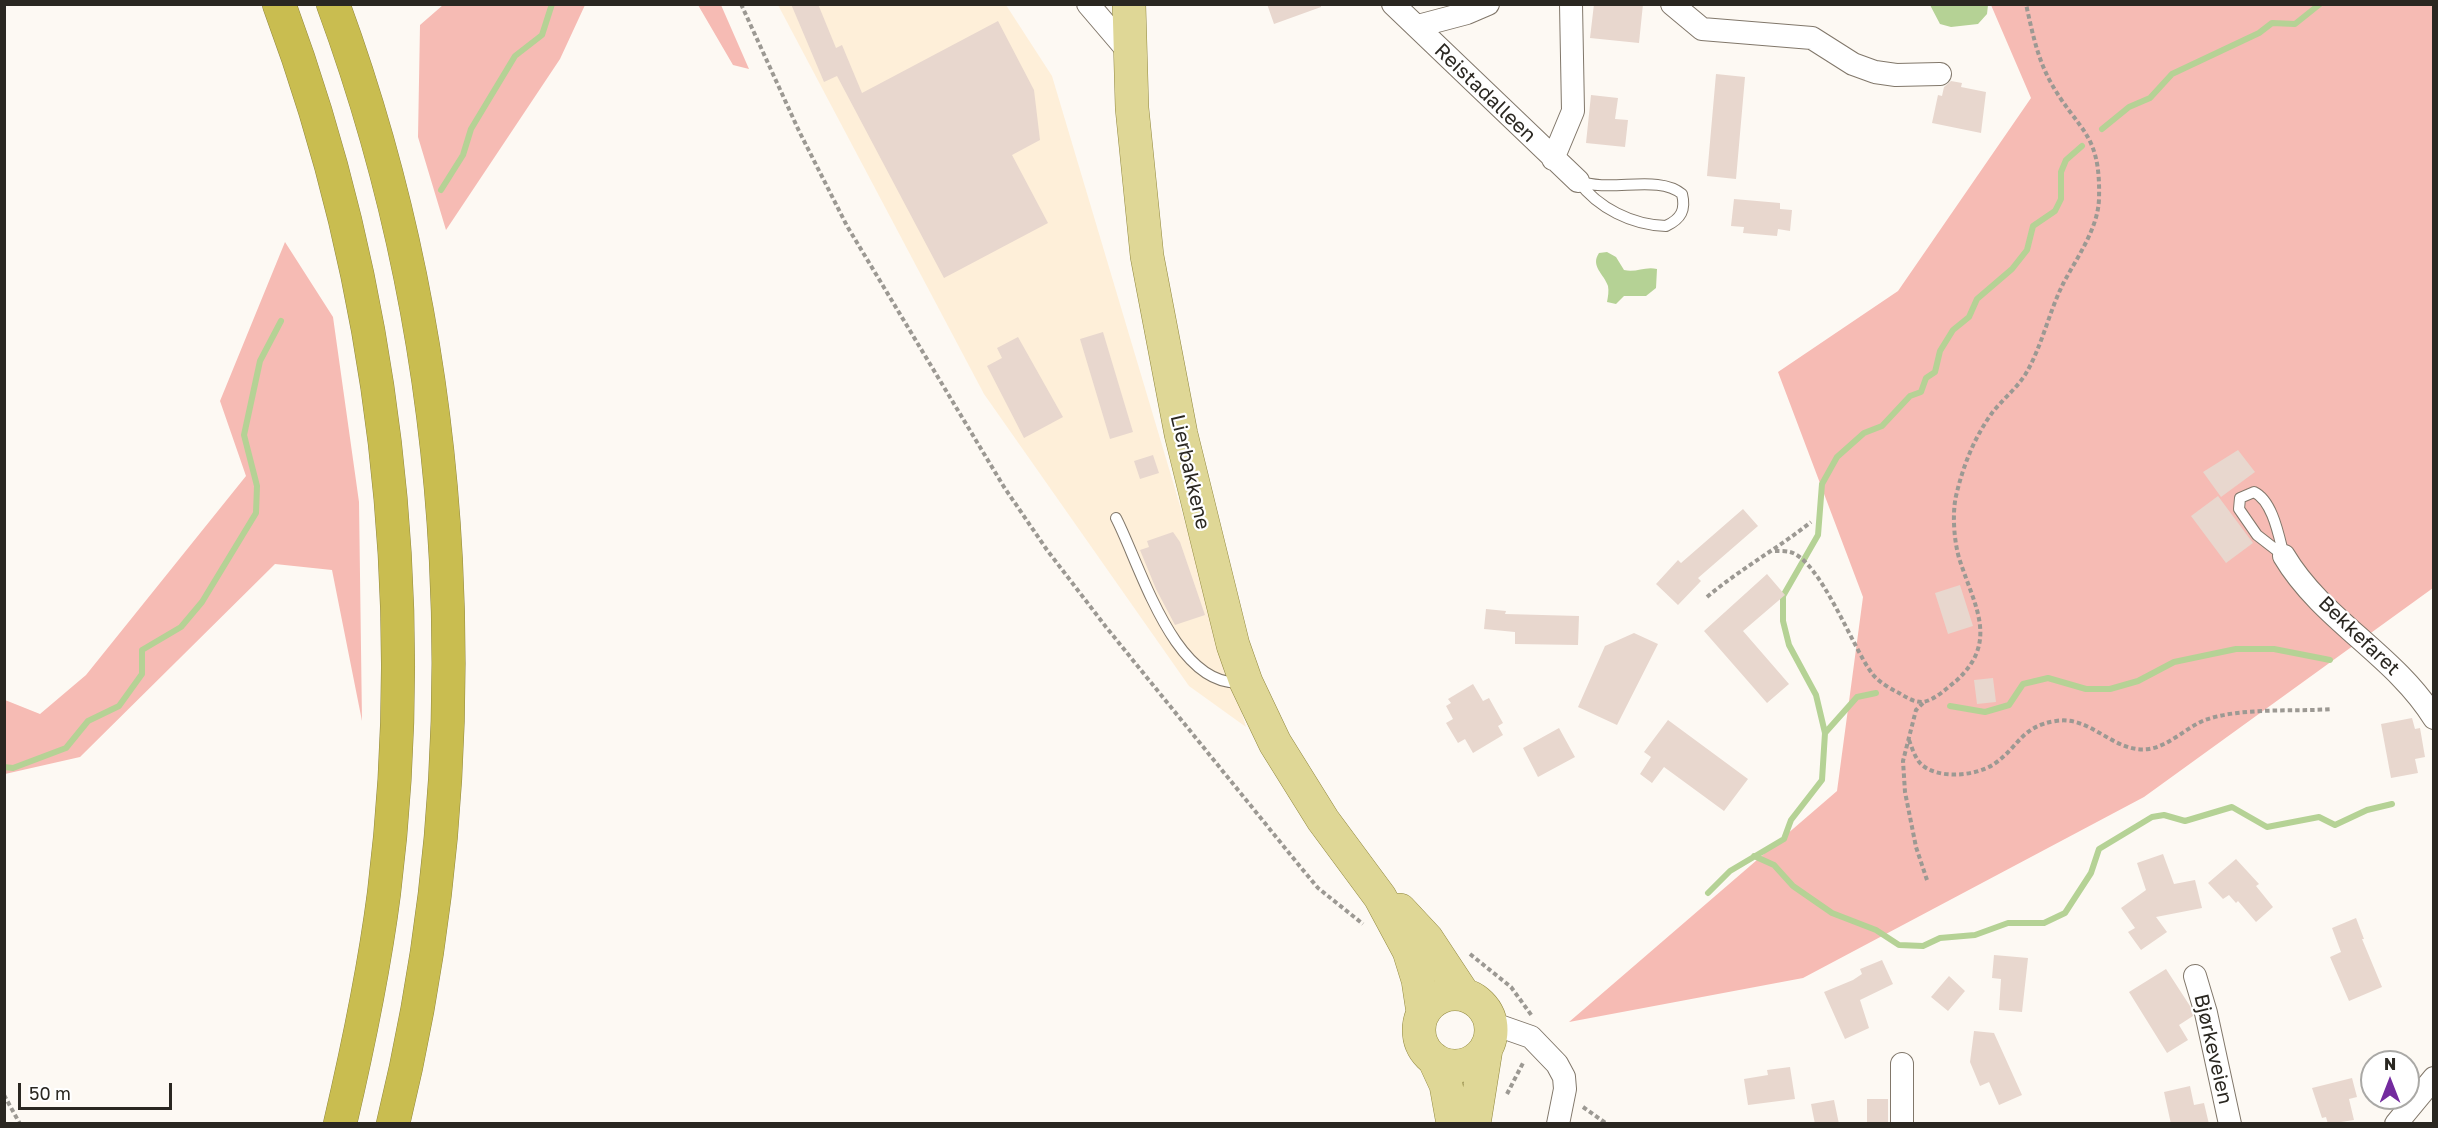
<!DOCTYPE html>
<meta charset="utf-8">
<style>
body{margin:0}
#map{position:relative;width:2438px;height:1128px;overflow:hidden;background:#fdf9f3;font-family:"Golos Text",sans-serif}
canvas{display:block}
.frame{position:absolute;inset:0;border:6px solid #2a2721;pointer-events:none}
.north{position:absolute;left:2360px;top:1050px;width:60px;height:60px;box-sizing:border-box;background:#fff;border:2px solid #aaa9a6;border-radius:50%;rotate:0deg;font-size:16px;font-weight:700;line-height:24px;text-align:center;color:#2a2721}
.north::after{content:'';display:block;margin:auto;width:21px;height:27px;background:#732b9e;clip-path:polygon(50% 0,100% 100%,50% 72%,0 100%)}
.scale{position:absolute;left:18px;top:1083px;width:154px;height:27px;box-sizing:border-box;border:3px solid #2a2721;border-top:0;padding-left:8px;font-size:18px;line-height:21px;white-space:nowrap;color:#2a2721;-webkit-text-stroke:4px #fff;paint-order:stroke}
</style>
<div id="map">
<canvas width="2438" height="1128"></canvas>
<div class="frame"></div>
<div class="north">N</div>
<div class="scale">50 m</div>
</div>
<script>
const ctx = document.querySelector('canvas').getContext('2d');
ctx.lineJoin = 'round';
function fill(path, color) {
  ctx.fillStyle = color;
  ctx.fill(path, 'evenodd');
}
function trace(path, color, width, dash) {
  ctx.strokeStyle = color;
  ctx.lineWidth = width;
  ctx.lineCap = dash ? 'butt' : 'round';
  ctx.setLineDash(dash || []);
  ctx.stroke(path);
}
function write(font, color, halo, rows, align = 'center') {
  ctx.font = font + ' "Golos Text",sans-serif';
  ctx.lineWidth = 4.5;
  ctx.setLineDash([]);
  ctx.textBaseline = 'middle';
  ctx.strokeStyle = halo;
  ctx.fillStyle = color;
  for (const [text, x, y, turn = 0] of rows) {
    ctx.save();
    ctx.translate(x, y);
    ctx.rotate((+turn || 0) * Math.PI / 180);
    ctx.textAlign = isNaN(turn) ? turn : align;
    if (halo) ctx.strokeText(text, 0, 0);
    ctx.fillText(text, 0, 0);
    ctx.restore();
  }
}
fill(new Path2D(`
 M778 5H1006L1052 76 1246 727 1189 686 984 394Z`), '#feefd9');
fill(new Path2D(`
 M443 5H585L560 59 446 230 418 137 420 25Z
 M698 5H721L749 69 733 65Z
 M1991 5H2433V588L2144 797 1803 978 1569 1022 1837 791 1863 597 1778 372 1898 291 2031 98Z
 M285 242 333 317 359 502 362 721 332 570 275 564 80 757 5 774V700L40 714 86 675 246 476 220 401Z`), '#f6bbb4');
fill(new Path2D(`
 M1930 5H1988L1987 14 1978 24 1951 27 1940 24Z
 M1607 252 1616 257 1624 270C1636 273 1645 266 1657 269L1656 288 1646 296H1624L1616 304 1607 302C1608 297 1609 291 1608 286 1604 274 1590 266 1599 253Z`), '#b5d295');
trace(new Path2D(`
 M2102 129 2129 107 2150 98 2172 74 2259 33 2272 23 2295 24 2320 4
 M441 190 463 155 471 129 515 56 542 35 552 4
 M1950 706 1985 712 2009 705 2023 684 2048 678 2086 689H2110L2138 681 2174 662 2236 649H2274L2330 660
 M1825 733 1857 697 1876 693
 M4 767 13 768 66 748 88 721 119 706 142 674V650L181 627 202 602 256 513 257 486 244 435 260 361 281 321
 M1754 856 1774 865 1793 886 1832 913 1876 930 1899 945 1923 946 1940 938 1975 935 2008 923H2044L2065 913 2091 873 2099 849 2152 817 2164 815 2185 821 2232 807 2267 827 2319 817 2335 825 2367 810 2392 804
 M1708 893 1730 871 1784 839 1791 820 1822 780 1825 733 1816 695 1789 645 1783 621V596L1818 535 1822 484 1837 457 1864 433 1882 426 1910 396 1921 392 1926 378 1935 372 1940 351 1953 330 1969 317 1977 299 2012 269 2027 250 2033 226 2055 211 2061 199V172L2066 160 2082 146`), '#b5d295', 6);
fill(new Path2D(`
 M791 4H818L836 48 842 45 862 93 998 21 1034 90 1040 140 1012 155 1048 223 944 278 837 76 824 82Z
 M1267 4H1321V7L1274 24Z
 M1594 4H1643L1639 43 1590 38Z
 M1716 74 1745 77 1736 179 1707 176Z
 M1951 81 1962 83 1961 87 1986 92 1981 133 1932 123 1938 95 1942 96 1944 87Z
 M1591 95 1618 98 1615 119 1628 120 1625 147 1586 143Z
 M1734 199 1780 203V209L1792 210 1790 231 1778 229 1777 236 1743 233 1744 227 1731 226Z
 M1103 332 1133 432 1110 439 1080 339Z
 M1018 337 1063 417 1024 438 987 366 1002 358 997 348Z
 M2238 450 2255 472 2221 497 2203 472Z
 M1153 455 1159 473 1140 479 1134 461Z
 M2218 496 2253 543 2226 563 2191 516Z
 M1743 509 1758 526 1698 578 1701 581 1678 605 1656 584 1678 560 1681 563Z
 M1173 532 1180 542 1205 615 1175 625 1156 589 1140 550 1149 547 1147 541Z
 M1767 574 1785 595 1743 631 1789 684 1767 703 1704 631Z
 M1960 585 1973 626 1948 634 1935 593Z
 M1486 609 1506 611 1505 614 1579 616 1578 645 1515 644V632L1484 629Z
 M1634 633 1658 644 1617 725 1578 707 1605 646Z
 M1993 678 1996 702 1977 704 1974 680Z
 M1473 684 1483 701 1489 698 1503 723 1498 726 1503 735 1473 753 1465 739 1458 743 1446 723 1453 719 1446 706 1451 703 1448 699Z
 M2412 718 2415 729 2420 728 2425 757 2415 759 2418 773 2391 778 2381 724Z
 M1668 720 1748 779 1724 811 1664 767 1652 783 1640 774 1651 757 1644 752Z
 M1559 728 1575 757 1538 777 1523 748Z
 M2163 854 2174 884 2195 880 2202 908 2156 917 2167 932 2141 950 2128 932 2135 928 2121 908 2146 890 2137 863Z
 M2236 859 2259 884 2256 886 2273 907 2256 922 2238 901 2236 903 2229 895 2223 899 2208 883Z
 M2356 918 2364 939H2362L2382 987 2349 1001 2330 957 2341 952 2332 928Z
 M1994 955 2028 958 2022 1012 1999 1010 2001 979 1992 978Z
 M1882 960 1893 984 1860 1000 1869 1028 1845 1039 1824 992 1853 980 1862 974 1860 969Z
 M2166 969 2190 1006 2193 1016 2179 1025 2188 1040 2167 1053 2129 992Z
 M1949 976 1965 991 1948 1011 1931 997Z
 M1974 1031 1994 1033 2022 1095 1999 1105 1989 1082 1980 1086 1970 1062Z
 M1790 1067 1795 1099 1748 1105 1744 1079 1768 1075 1767 1070Z
 M2352 1078 2357 1097 2349 1099 2354 1120 2328 1124 2326 1117 2322 1118 2312 1088Z
 M2190 1086 2194 1105 2204 1103 2209 1124H2171L2164 1092Z
 M1867 1099H1888V1124H1867Z
 M1834 1100 1839 1124H1815L1811 1104Z`), '#e8d7ce');
const service = new Path2D(`
 M1578 181C1611 193 1658 174 1682 194 1686 210 1681 219 1666 226 1632 225 1598 208 1578 181Z
 M2254 492C2273 501 2279 537 2284 556L2257 535 2239 509 2240 498Z
 M1116 518C1140 564 1175 691 1243 682`);
const minor = new Path2D(`
 M1088 4 1129 52
 M1393 4 1578 181
 M1672 4 1702 29 1812 38 1853 64 1875 72 1896 75 1940 74
 M1418 26 1467 13 1488 4
 M1553 159 1573 111 1571 4
 M2284 556C2322 620 2395 655 2434 718
 M2195 976 2206 1013 2230 1124
 M1491 1023 1531 1037 1557 1064 1564 1077 1565 1089 1558 1124
 M1902 1124V1064
 M2396 1124 2434 1078`);
const primary = new Path2D(`
 M1129 4 1132 108 1147 256 1181 434 1233 645 1246 682 1275 743 1323 820 1380 897 1409 951 1418 980 1423 1013
 M1400 910 1427 939 1464 995
 M1419 1030a36 36 0 1 1 72 0a36 36 0 1 1-72 0Z
 M1434 1059 1446 1085 1453 1124
 M1474 1124 1486 1049`);
const motorway = new Path2D(`
 M279 4C384 286 421 595 384 893 374 971 358 1047 340 1124
 M333 4C464 360 483 756 393 1124`);
trace(service, '#81776a', 12);
trace(minor, '#81776a', 24);
trace(primary, '#918840', 34);
trace(motorway, '#918840', 34);
trace(new Path2D(`
 M741 4 799 131 847 226 1004 487 1047 550 1106 627 1298 864 1318 888 1363 924
 M1775 551C1780 551 1786 551 1790 552 1820 560 1852 646 1871 672 1877 681 1889 688 1899 693 1906 697 1913 702 1922 702 1934 701 1947 688 1956 681 1999 642 1975 607 1960 561 1954 543 1952 514 1956 496 1963 466 1974 438 1992 413 2002 400 2016 389 2025 375 2042 347 2049 311 2064 282 2078 256 2098 228 2099 199 2101 131 2078 132 2050 81 2037 57 2032 31 2026 4
 M1707 597C1740 569 1777 549 1811 522
 M1923 703 1916 710 1903 761 1905 792 1916 847 1927 880
 M1909 740C1912 748 1915 758 1921 764 1938 780 1976 776 1994 764 2019 747 2021 726 2056 721 2091 715 2114 754 2149 749 2169 746 2187 727 2205 720 2242 707 2294 712 2332 709
 M1470 954 1511 987 1532 1016
 M1507 1094 1524 1061
 M4 1095 20 1124
 M1583 1107 1607 1124`), '#9c9993', 4, [4.5, 3]);
trace(service, '#fff', 10);
trace(minor, '#fff', 22);
trace(primary, '#dfd796', 33);
trace(motorway, '#c9bd50', 33);
write('20px', '#2a2721', '#fff', [
 ["Reistadalleen",1485,93,44],
 ["Lierbakkene",1190,472,77],
 ["Bekkefaret",2359,636,44],
 ["Bjørkeveien",2213,1049,77]
]);
</script>
